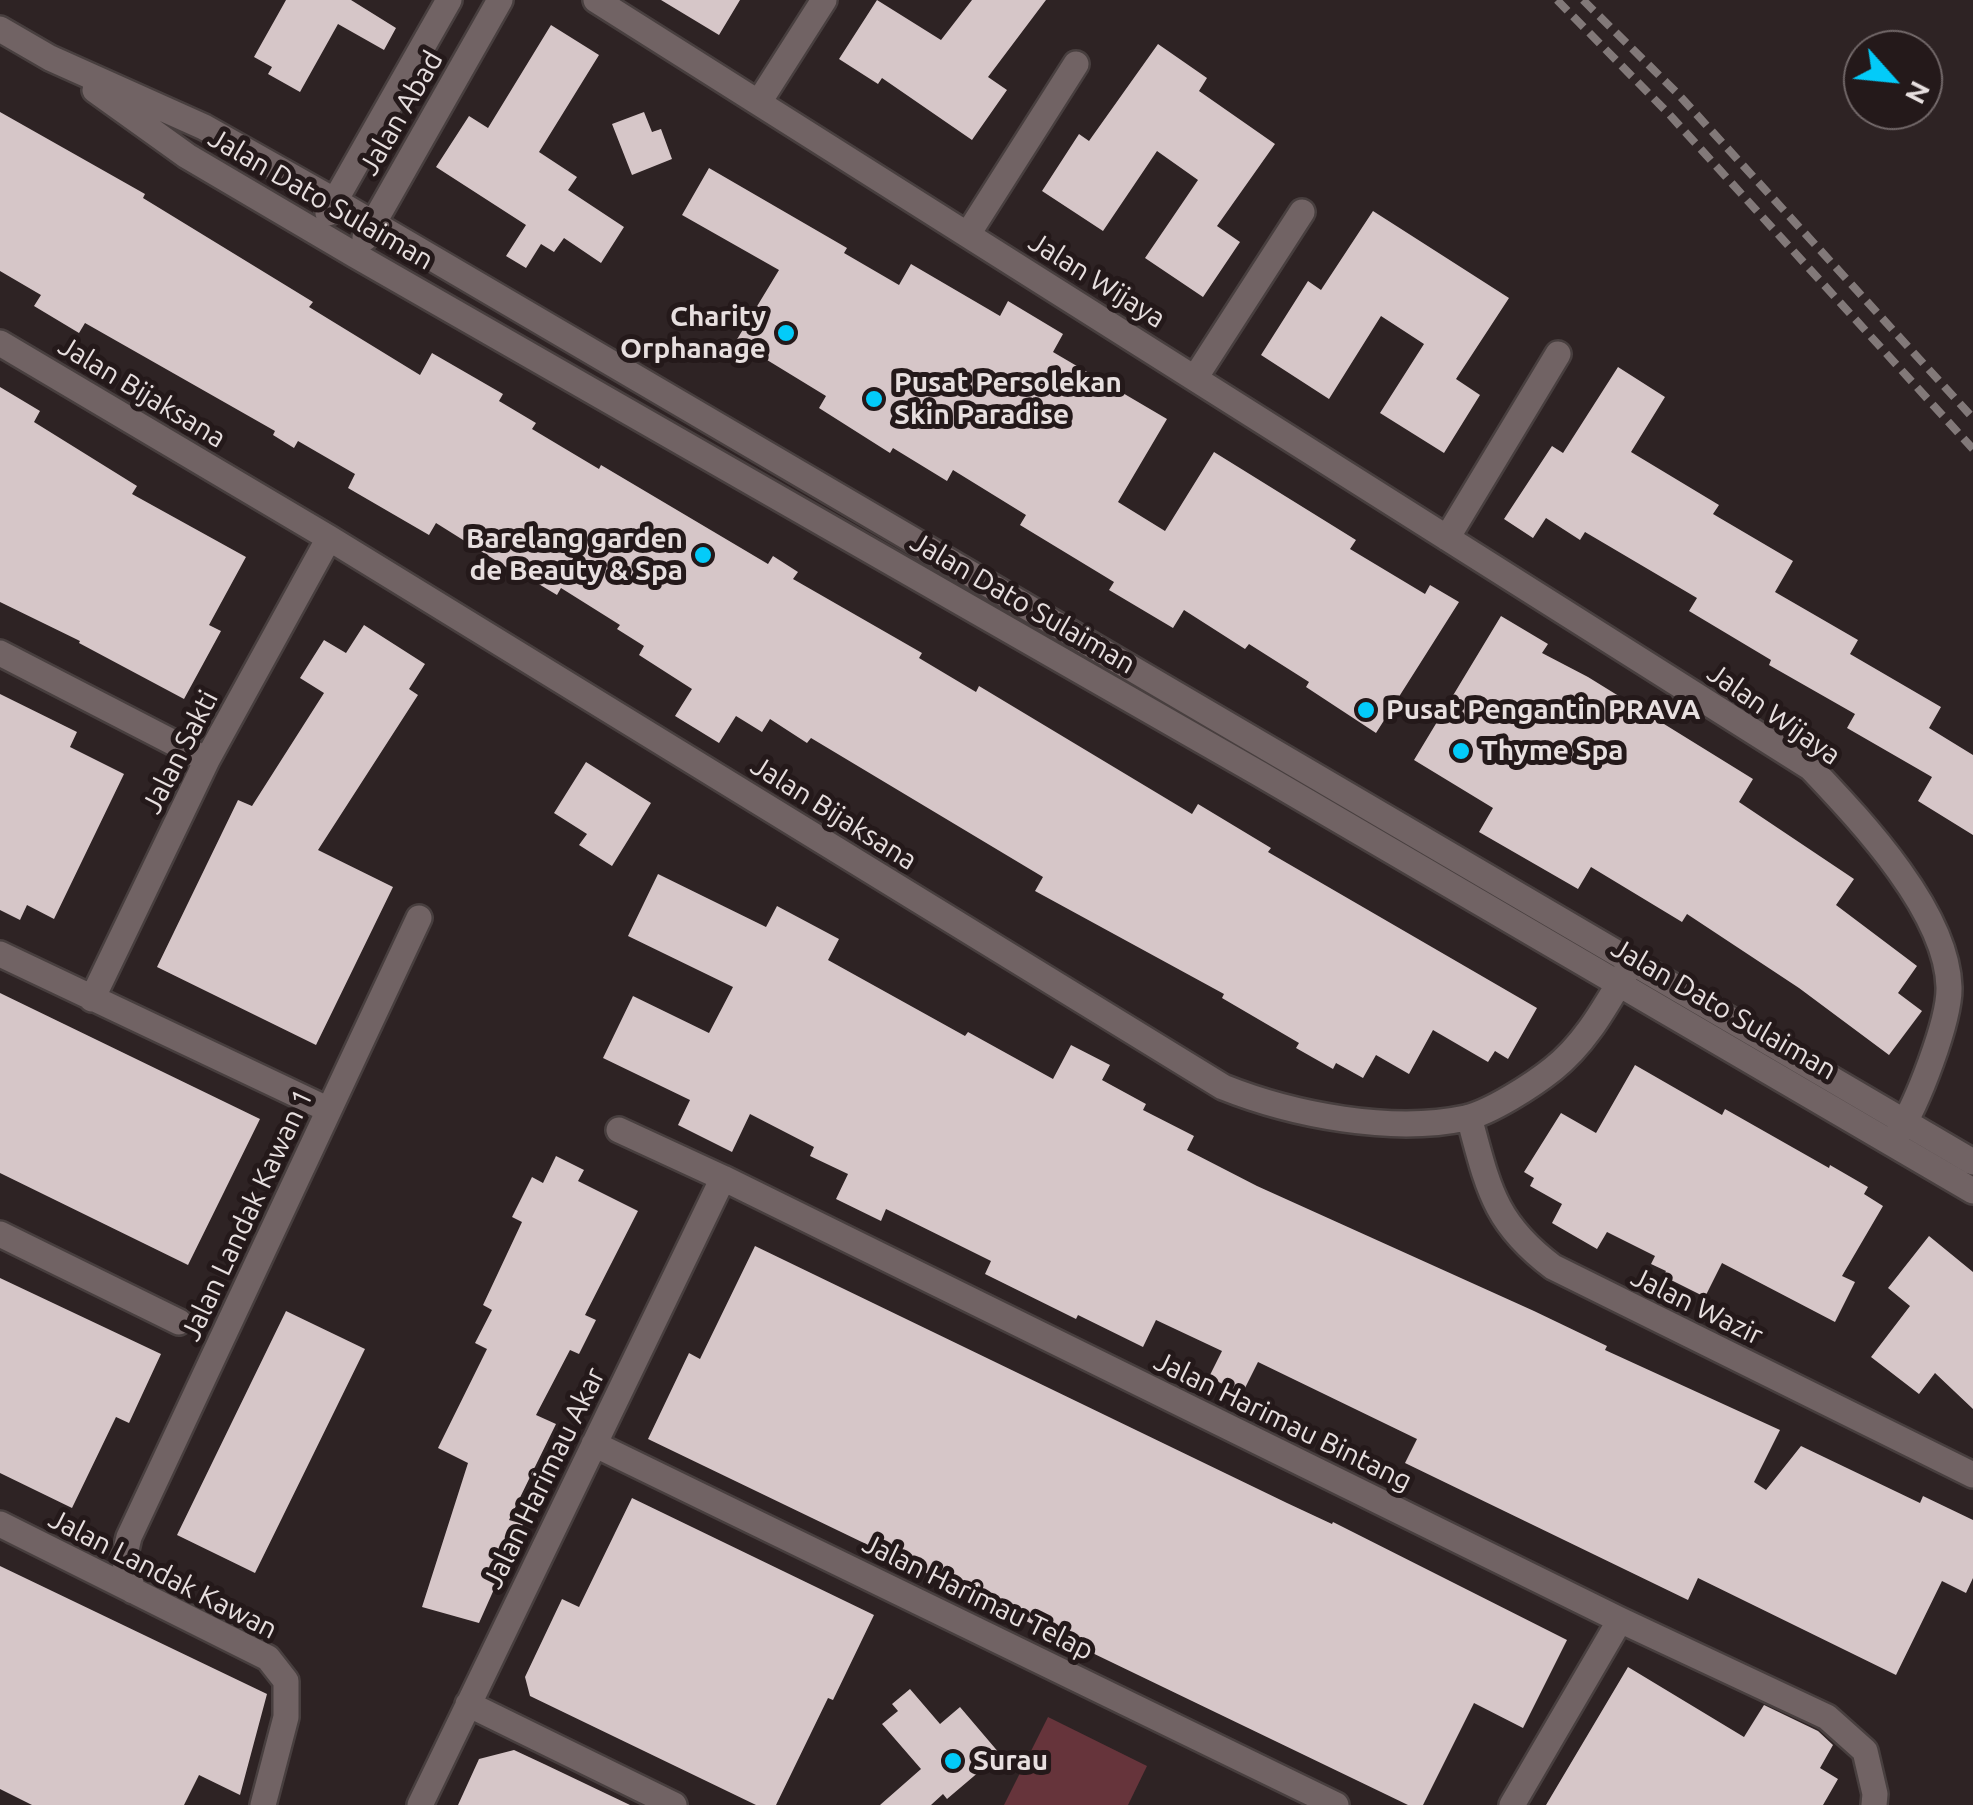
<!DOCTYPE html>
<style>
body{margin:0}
#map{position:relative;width:1973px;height:1805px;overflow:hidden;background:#2e2324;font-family:Ubuntu,sans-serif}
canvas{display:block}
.north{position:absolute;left:1843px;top:30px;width:100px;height:100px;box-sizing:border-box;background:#24191a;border:2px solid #726869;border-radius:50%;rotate:117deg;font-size:28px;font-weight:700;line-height:40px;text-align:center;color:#e7dfdf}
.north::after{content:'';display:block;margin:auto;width:35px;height:45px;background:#03cbf9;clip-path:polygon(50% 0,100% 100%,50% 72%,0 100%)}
</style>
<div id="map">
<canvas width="1973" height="1805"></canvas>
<div class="north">N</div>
</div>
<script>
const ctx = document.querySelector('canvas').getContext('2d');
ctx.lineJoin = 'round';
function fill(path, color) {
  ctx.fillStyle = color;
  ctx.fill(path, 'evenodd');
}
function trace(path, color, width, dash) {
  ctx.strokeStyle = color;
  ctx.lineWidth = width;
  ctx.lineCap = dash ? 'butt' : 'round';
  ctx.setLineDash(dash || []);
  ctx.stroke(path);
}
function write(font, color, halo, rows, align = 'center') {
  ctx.font = font + ' Ubuntu,sans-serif';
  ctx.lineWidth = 10;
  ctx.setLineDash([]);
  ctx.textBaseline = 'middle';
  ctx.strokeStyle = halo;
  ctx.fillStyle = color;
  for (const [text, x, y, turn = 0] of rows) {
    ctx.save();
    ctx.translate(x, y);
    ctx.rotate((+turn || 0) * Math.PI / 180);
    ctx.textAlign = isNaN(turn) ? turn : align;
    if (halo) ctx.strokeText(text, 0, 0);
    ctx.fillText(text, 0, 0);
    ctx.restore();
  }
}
fill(new Path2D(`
 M1048 1717 1147 1766 1128 1805H1004Z`), '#66343b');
fill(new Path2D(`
 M286 0H351L396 28 384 50 338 24 300 92 268 74 272 67 254 57Z
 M661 0H740L719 35Z
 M877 0 941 40 972 0H1046L988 77 1007 90 972 140 882 78 878 84 839 59Z
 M551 25 599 55 539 152 577 177 568 190 624 227 601 263 564 238 554 252 541 244 526 268 506 256 526 225 436 167 469 116 488 128Z
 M1158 44 1207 78 1199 91 1275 144 1217 226 1240 242 1203 297 1145 258 1198 180 1157 151 1103 231 1042 191 1079 134 1089 141Z
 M0 112 145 194 143 198 313 302 309 307 420 375 432 353 503 394 499 401 536 423 532 429 599 469 601 465 768 564 773 556 798 572 793 579 922 653 919 658 976 692 979 686 1192 814 1198 804 1271 848 1268 852 1537 1008 1508 1059 1495 1051 1488 1062 1433 1030 1409 1074 1376 1055 1363 1078 1336 1063 1333 1069 1296 1048 1299 1043 1222 998 1224 994 1035 891 1043 877 811 738 807 743 770 719 762 732 736 716 719 743 675 716 692 689 639 655 644 646 617 629 620 625 561 588 557 595 512 568 511 570 436 523 429 535 348 488 355 474 298 441 294 448 273 435 275 431 85 323 79 333 34 306 41 295 0 271Z
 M644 112 652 132 661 129 672 159 632 175 612 124Z
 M709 168 847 248 844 253 899 285 911 264 1000 316 1008 301 1063 334 1053 352 1167 419 1118 502 1165 531 1214 452 1356 540 1350 549 1425 594 1430 585 1459 602 1376 733 1306 687 1309 682 1249 644 1245 649 1184 610 1173 628 1109 590 1114 582 1020 525 1026 515 953 470 947 481 893 448 890 453 819 408 826 396 736 341 779 270 682 215Z
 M1373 211 1509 298 1456 379 1480 395 1444 453 1380 413 1424 344 1381 316 1329 399 1261 355 1308 281 1321 290Z
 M1618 367 1665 397 1631 452 1719 505 1713 514 1793 561 1775 592 1858 640 1850 654 1941 707 1929 728 1973 755V835L1918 801 1932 777 1847 728 1855 714 1769 665 1771 660 1689 611 1697 598 1585 532 1580 540 1546 518 1533 538 1504 519 1552 446 1563 453Z
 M0 387 40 411 34 422 137 486 132 494 246 557 209 625 221 631 184 699 79 643 80 641 0 602Z
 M1501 616 1548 644 1542 653 1588 677 1753 779 1739 802 1854 879 1836 905 1917 966 1898 993 1922 1011 1889 1055 1799 988 1687 914 1682 922 1591 867 1578 889 1479 832 1493 808 1414 760Z
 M364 625 425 664 409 689 418 695 318 850 393 887 316 1045 157 967 238 800 252 806 324 693 300 678 324 640 346 653Z
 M0 694 77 732 70 747 124 774 54 919 27 905 20 920 0 910Z
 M586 762 651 803 612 866 579 845 587 834 554 813Z
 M658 874 766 927 777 906 839 939 828 960 965 1036 968 1032 1053 1079 1071 1045 1110 1065 1102 1080 1146 1104 1143 1110 1194 1136 1187 1150 1257 1186 1534 1311 1607 1346 1605 1350 1780 1430 1754 1482 1766 1490 1801 1446 1920 1503 1923 1496 1973 1520V1578L1966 1593 1942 1581 1896 1675 1698 1578 1688 1600 1405 1463 1417 1439 1258 1362 1242 1394 1209 1377 1222 1351 1156 1320 1143 1347 1078 1315 1076 1319 985 1274 991 1261 886 1209 881 1221 836 1199 848 1174 810 1156 814 1147 750 1114 732 1152 678 1125 690 1100 603 1058 633 996 709 1033 733 987 628 936Z
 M0 993 260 1119 188 1265 0 1173Z
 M1635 1065 1722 1115 1725 1109 1829 1168 1830 1165 1868 1187 1864 1194 1883 1206 1842 1276 1855 1282 1835 1322 1722 1263 1705 1297 1663 1276 1666 1271 1651 1264 1655 1256 1607 1232 1597 1249 1552 1223 1562 1204 1530 1186 1534 1178 1524 1172 1561 1113 1596 1133Z
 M556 1156 584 1170 578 1181 638 1211 585 1315 596 1320 579 1354 570 1350 536 1415 556 1424 509 1520 523 1524 479 1623 422 1607 468 1463 438 1448 487 1349 475 1343 492 1310 483 1305 522 1222 512 1217 532 1177 543 1183Z
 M1929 1236 1973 1272V1409L1935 1373 1919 1394 1871 1357 1910 1306 1888 1288Z
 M755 1246 1287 1503 1332 1524 1333 1522 1567 1640 1523 1728 1474 1703 1423 1805H1408L648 1439 689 1353 700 1359Z
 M0 1278 161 1354 129 1423 116 1417 72 1508 0 1473Z
 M286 1311 365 1349 255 1573 177 1535Z
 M632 1498 874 1615 833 1700 828 1698 776 1805H756L530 1696 525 1677 562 1599 579 1607Z
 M0 1566 267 1694 240 1795 199 1775 184 1805H32L0 1789Z
 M1628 1667 1744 1737 1764 1705 1818 1731 1833 1745 1820 1768 1838 1779 1823 1805H1546Z
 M910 1689 940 1724 960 1707 1000 1754 947 1799 943 1794 931 1805H880L921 1769 882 1724 898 1711 892 1704Z
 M514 1750 544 1764 630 1805H458L479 1759Z`), '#d6c6c8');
const minor = new Path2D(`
 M596 0 1811 768C1860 820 1947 911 1949 987 1950 1020 1917 1105 1898 1133
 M0 29 50 58 204 127 335 201 1973 1162
 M95 90 187 156 355 255 1260 774 1973 1191
 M759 102 824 0
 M328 213 449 0
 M968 234 1076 64
 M365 238 500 0
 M0 343 329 538 1223 1087C1293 1115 1392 1134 1466 1118 1491 1112 1533 1085 1553 1069 1586 1043 1606 1005 1627 970
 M1195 378 1302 212
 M1447 538 1558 354
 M0 653 207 760
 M0 954 329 1110
 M92 999 207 760 329 538
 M1469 1117C1488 1186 1493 1222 1553 1267L1973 1475
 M619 1130 723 1178 1620 1620 1827 1717 1865 1751 1875 1794 1874 1805
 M0 1234 179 1322
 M594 1444 1336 1805
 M0 1524 268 1658 286 1681V1717L263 1805
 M133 1591 124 1558 129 1537 419 918
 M468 1704 674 1805
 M420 1805 723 1178
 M1512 1805 1620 1620`);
trace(minor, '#483f3f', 30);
trace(minor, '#716364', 25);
trace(new Path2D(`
 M1557 0 1668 113 1973 449
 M1583 0 1678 94 1973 418`), '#827979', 8, [15, 8]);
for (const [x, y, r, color] of [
 [786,333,10,"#03cbf9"],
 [874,399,10,"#03cbf9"],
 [703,555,10,"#03cbf9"],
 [1366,710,10,"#03cbf9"],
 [1461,751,10,"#03cbf9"],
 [953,1761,10,"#03cbf9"]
]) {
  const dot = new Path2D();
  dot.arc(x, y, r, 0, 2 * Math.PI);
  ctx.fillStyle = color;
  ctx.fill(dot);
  trace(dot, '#24191a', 4);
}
write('28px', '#e7dfdf', '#24191a', [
 ["Jalan Abad",401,113,-60],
 ["Jalan Dato Sulaiman",321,199,30],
 ["Jalan Wijaya",1097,280,32],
 ["Jalan Bijaksana",142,392,31],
 ["Jalan Dato Sulaiman",1023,603,30],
 ["Jalan Wijaya",1774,714,35],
 ["Jalan Sakti",180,752,-63],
 ["Jalan Bijaksana",834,813,32],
 ["Jalan Dato Sulaiman",1724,1009,30],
 ["Jalan Landak Kawan 1",247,1215,-65],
 ["Jalan Wazir",1697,1306,26],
 ["Jalan Harimau Bintang",1283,1421,26],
 ["Jalan Harimau Akar",544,1478,-64],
 ["Jalan Landak Kawan",163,1574,27],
 ["Jalan Harimau Telap",978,1597,26]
]);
write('bold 28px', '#e7dfdf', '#24191a', [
 ["Charity",766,317,"right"],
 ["Orphanage",766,349,"right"],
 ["Pusat Persolekan",894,383],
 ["Skin Paradise",894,415],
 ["Barelang garden",683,539,"right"],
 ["de Beauty & Spa",683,571,"right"],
 ["Pusat Pengantin PRAVA",1386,710],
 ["Thyme Spa",1481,751],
 ["Surau",973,1761]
], 'left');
</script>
